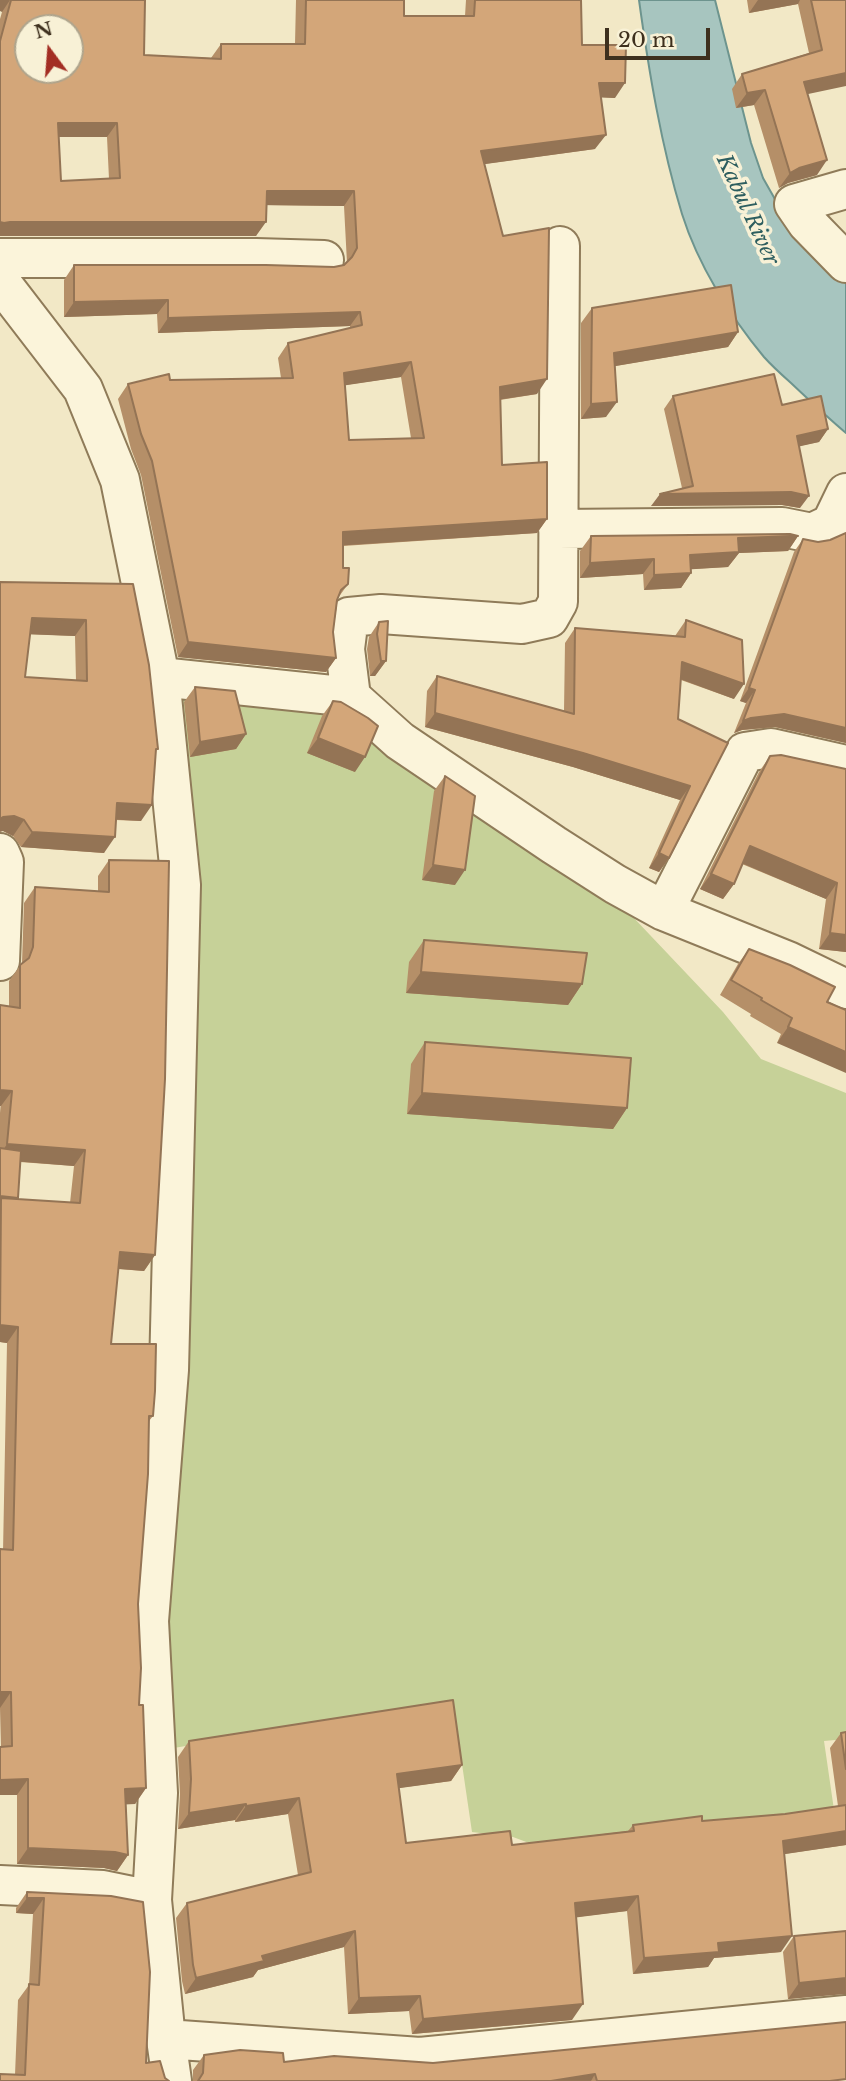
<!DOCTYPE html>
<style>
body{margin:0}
#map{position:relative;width:846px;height:2081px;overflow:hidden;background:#f2e8c6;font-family:"Libre Baskerville",serif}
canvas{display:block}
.north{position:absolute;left:14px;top:14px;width:70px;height:70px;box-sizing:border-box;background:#f8f1d6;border:2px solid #aea48c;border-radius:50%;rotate:344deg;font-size:19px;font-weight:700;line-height:28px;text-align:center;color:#3e301e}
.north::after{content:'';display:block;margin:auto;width:24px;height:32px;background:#a32e24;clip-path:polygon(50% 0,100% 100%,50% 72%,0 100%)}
.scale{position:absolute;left:605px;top:28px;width:105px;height:32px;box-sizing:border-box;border:4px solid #3e301e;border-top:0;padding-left:9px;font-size:21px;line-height:24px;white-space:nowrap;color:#3e301e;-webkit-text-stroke:5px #f8f1d6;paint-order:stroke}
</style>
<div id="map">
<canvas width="846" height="2081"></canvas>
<div class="north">N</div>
<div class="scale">20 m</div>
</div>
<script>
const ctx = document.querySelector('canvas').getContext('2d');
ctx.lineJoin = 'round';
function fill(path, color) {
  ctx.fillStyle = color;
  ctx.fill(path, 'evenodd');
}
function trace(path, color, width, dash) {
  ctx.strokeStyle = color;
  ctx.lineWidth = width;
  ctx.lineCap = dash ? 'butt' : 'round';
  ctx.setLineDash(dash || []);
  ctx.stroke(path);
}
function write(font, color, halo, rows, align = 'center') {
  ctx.font = font + ' "Libre Baskerville",serif';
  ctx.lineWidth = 7;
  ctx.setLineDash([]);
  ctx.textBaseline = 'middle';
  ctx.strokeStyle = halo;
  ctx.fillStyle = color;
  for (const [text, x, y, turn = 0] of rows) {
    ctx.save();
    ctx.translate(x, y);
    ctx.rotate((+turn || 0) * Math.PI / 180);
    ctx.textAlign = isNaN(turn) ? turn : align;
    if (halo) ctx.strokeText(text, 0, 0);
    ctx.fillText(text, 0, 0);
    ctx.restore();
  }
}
fill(new Path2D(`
 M168 687 342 710 632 916 723 1012 761 1059 846 1093V1739L824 1741 834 1810 529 1843 513 1837 472 1832 453 1703 161 1750Z`), '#c6d198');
const water = new Path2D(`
 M639 0H715L751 143 763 178 776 201 846 278V433C827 417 809 400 791 383 782 375 772 366 764 357 730 316 698 265 682 214 661 145 649 72 639 0Z`);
fill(water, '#a7c5bf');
trace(water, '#6d948e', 2);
const minor = new Path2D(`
 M846 189 794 204 807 223 846 263
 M0 258H256L324 260
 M0 281 83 389 120 480 160 677 181 885 169 1370 149 1621 158 1793 152 1900 166 2039 172 2081
 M558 529 782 527 812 533 831 524 846 493
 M160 677 351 697 400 741 554 845 615 884 664 911 788 961 846 989
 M351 697 345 649 349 617 381 614 522 624 549 618 558 602 560 246
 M0 853 4 862 0 961
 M664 911 745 752 771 748 846 765
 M0 1885 103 1890 152 1900
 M166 2039 420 2057 846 2015`);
trace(minor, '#8f7b59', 42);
trace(minor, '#fbf4da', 38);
fill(new Path2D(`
 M0 0H145L144 55 211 58 221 44H295L296 0H404V16H465L466 0H581L582 45 615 98 601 97 595 149 484 164 537 394 500 400 502 465 547 519 537 533 343 546V568L348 584 338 598 333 632 336 658 326 672 178 657 141 475 131 449 118 399 128 384 170 380 281 378 278 358 288 343 350 328V326L158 333 157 314 64 317V280L74 265 334 267 344 265 347 263 344 206 266 205 256 236H0V19L2 12ZM58 137H107L109 179 61 181ZM401 377 411 438 349 440 345 385Z
 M747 0H846L808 94 817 175 788 183 779 188 754 105 736 108 732 89 742 74 809 53 798 4 749 13Z
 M592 308 738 332 728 347 615 366 606 417 581 419V323Z
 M673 396 782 405 828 429 819 442 799 446 800 508 782 505 651 506 682 488 664 409Z
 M846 533V743L775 727 742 730 734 733 746 703 740 701 794 552 803 539 818 542 830 540Z
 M591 536H798L788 551 739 553 728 567 691 569V573L681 588 644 590 643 574 580 578V551Z
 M0 582 133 584 156 751 141 821 116 820 104 853 21 847 13 836 3 831ZM30 634 75 636 76 681 25 677Z
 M686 620 734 699 681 680 678 719 728 743 669 858 659 872 649 868 680 800 573 767 425 727 427 691 437 676 564 711 565 643 575 628 675 636Z
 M379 622 386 661 375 676H370L367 649 369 637Z
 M195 687 246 734 236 749 190 757 184 702Z
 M333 701 355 772 307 753 322 716Z
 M770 756 846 769V952L819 949 826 899 742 864 734 884 723 899 700 889 759 772Z
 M445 776 455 885 422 880 434 791Z
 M109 860 155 1255 144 1271 118 1269 111 1344 153 1416 149 1421 138 1604 139 1705 146 1788 135 1804H126L128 1855 117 1871 104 1868 17 1864V1795L1 1747 0 1708 7 1343 0 1342V1113L9 1006V981L22 963 24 903 35 887 98 891V876ZM20 1162 74 1166 70 1203 17 1199 18 1198Z
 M424 940 582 984 568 1005 406 993 409 962Z
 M749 949 827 1002 777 1043 781 1034 750 1016 751 1014 720 995 738 964Z
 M425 1042 627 1108 613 1129 407 1114 411 1064Z
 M846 1732V1845L784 1854 781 1952 714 1958 708 1967 633 1974 627 1911 576 1917 572 2020 412 2034 409 2011 348 2014 344 1947 258 1970 253 1977 185 1994 182 1981 176 1918 187 1903 298 1875 288 1814 235 1822V1820L178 1829 180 1794 178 1757 189 1741 462 1765 451 1781 398 1788 406 1843 512 1845 628 1831 633 1825 702 1821 785 1814 838 1806 830 1748 841 1733Z
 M27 1892 111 1896 146 2063 165 2078 15 2075 18 2000 29 1985 33 1914 16 1913V1908Z
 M794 1936 844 1993 788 1999 783 1952Z
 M204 2055 284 2062 433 2063 846 2081H193V2070Z`), '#b58f68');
fill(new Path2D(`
 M0 0H10L2 12 0 11Z
 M758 0H800L798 4 749 13Z
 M846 73V86L794 97 804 82Z
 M599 83H625L615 98 589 97Z
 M765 90 754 105 736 108 747 93Z
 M58 123H117L107 137H47Z
 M606 135 595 149 471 166 481 151Z
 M827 160 817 175 788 183 779 188 790 173 799 168Z
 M267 191H354L344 206 256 205Z
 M0 222H266L256 236H0Z
 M168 300 157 314 64 317 74 302Z
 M360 312 350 326 158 333 168 318Z
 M738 332 728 347 604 368 614 353Z
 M411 362 401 377 334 387 344 373Z
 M547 379 537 394 490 401 500 387Z
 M617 402 606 417 581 419 591 404Z
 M828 429 819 442 788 449 797 436Z
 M791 492 809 496 800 508 782 505 651 506 660 494Z
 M547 519 537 533 333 546 343 532Z
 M798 536 788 551 739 553 728 567 680 570 690 555 738 538Z
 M654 559 643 574 580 578 590 563Z
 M691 573 681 588 644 590 654 575Z
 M32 618 86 620 75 636 21 634Z
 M188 642 336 658 326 672 178 657Z
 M381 661H386L375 676H370Z
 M682 662 744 684 734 699 672 676Z
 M749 688 755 690 746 703 740 701Z
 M435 713 583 753 690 786 680 800 573 767 425 727Z
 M784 714 846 728V743L775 727 742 730 734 733 743 721 751 718Z
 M246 734 236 749 190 757 200 742Z
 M318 738 365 757 355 772 307 753Z
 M117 803 152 805 141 821 106 819Z
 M14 816 24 820 13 836 3 831 0 832V819L3 817Z
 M32 832 115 837 104 853 21 847Z
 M750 846 837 883 826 899 739 862Z
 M659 853 669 858 659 872 649 868Z
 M433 865 465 870 455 885 422 880Z
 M711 874 734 884 723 899 700 889Z
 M830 933 846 935V952L819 949Z
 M421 972 582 984 568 1005 406 993Z
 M788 1027 846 1052V1073L777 1043Z
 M0 1090 12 1091 1 1106H0Z
 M422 1093 627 1108 613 1129 407 1114Z
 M7 1144 85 1150 74 1166 0 1160V1155Z
 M0 1196 18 1198 7 1213 0 1199Z
 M120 1252 155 1255 144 1271 109 1268Z
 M0 1325 18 1327 7 1343 0 1342Z
 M0 1692H11L0 1708Z
 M462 1765 451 1781 386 1790 397 1774Z
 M28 1779 17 1795H0V1780Z
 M146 1788 135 1804 114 1805 125 1789Z
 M299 1798 288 1814 235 1822 246 1806Z
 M246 1804 235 1820 178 1829 189 1813Z
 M846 1831V1845L772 1856 783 1841Z
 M28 1848 115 1852 128 1855 117 1871 104 1868 17 1864Z
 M638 1896 627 1911 564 1919 575 1903Z
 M27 1898H44L33 1914 16 1913Z
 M355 1931 344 1947 258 1970 253 1977 185 1994 196 1978 262 1956Z
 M792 1936 781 1952 714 1958 708 1967 633 1974 644 1958 718 1943Z
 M846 1978V1994L788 1999 799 1983Z
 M420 1996 409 2011 348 2014 359 1998Z
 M583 2004 572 2020 412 2034 423 2019Z
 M595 2074 591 2081H551Z`), '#947455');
const building = new Path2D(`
 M11 0H145L144 55 221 59V44H305L306 0H404V16H474L475 0H581L582 45H626L625 83H599L606 135 481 151 503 236 549 228 547 379 500 387 502 465 547 462V519L343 532V568H349L348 584 341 590 337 600 333 632 336 658 188 642 152 461 141 434 128 384 169 374 170 380 293 378 288 343 362 325 360 312 168 318V300L74 302V265H266L334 267 344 265 352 257 357 248 354 191H267L266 222H10L4 223 0 222V41ZM28 28H70V70H28ZM58 123H117L120 178 61 181ZM411 362 424 438 349 440 344 373Z
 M811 0H846V73L804 82 827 160 799 168 790 173 765 90 747 93 742 74 822 50Z
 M731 285 738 332 614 353 617 402 591 404 592 308Z
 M774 374 782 405 821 396 828 429 797 436 809 496 791 492 660 494 693 486 673 396Z
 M846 533V728L784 714 751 718 743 721 755 690 749 688 803 539 818 542 830 540Z
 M790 534 798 536 738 538 739 552 690 555 691 573 654 575V559L590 563 591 536Z
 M0 582 133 584 149 665 158 749H156L152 805 117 803 115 837 32 832 24 820 14 816 3 817 0 819ZM32 618 86 620 87 681 25 677Z
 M686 620 742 640 744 684 682 662 678 719 728 743 669 858 659 853 690 786 583 753 435 713 437 676 574 714 575 628 685 637Z
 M388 621 386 661H381L377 634 379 622Z
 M195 687 235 691 246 734 200 742Z
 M333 701 341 702 368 718 378 726 365 757 318 738Z
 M781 755 846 769V935L830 933 837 883 750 846 734 884 711 874 770 756Z
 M445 776 475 796 465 870 433 865Z
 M109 860 169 861 165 1079 155 1255 120 1252 111 1344H156L155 1391 153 1416H149L148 1474 138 1604 141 1668 139 1705H143L146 1788 125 1789 128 1855 115 1852 28 1848V1779L0 1780V1747L12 1746 11 1692H0V1549L13 1550 18 1327 0 1325V1326L1 1198 80 1203 85 1150 7 1144 12 1091 0 1090V1005L20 1008V965L29 958 33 947 35 887 109 892Z
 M424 940 587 953 582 984 421 972Z
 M749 949 790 965 835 987 827 1002 846 1010V1052L788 1027 792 1018 761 1000 762 998 731 980Z
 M425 1042 631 1058 627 1108 422 1093Z
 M0 1148 21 1151 18 1198 0 1196Z
 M453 1700 462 1765 397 1774 406 1843 510 1831 512 1845 634 1831 633 1825 702 1816V1821L785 1814 846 1805V1831L783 1841 792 1936 718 1943 719 1952 644 1958 638 1896 575 1903 583 2004 423 2019 420 1996 359 1998 355 1931 262 1956 264 1961 196 1978 193 1965 187 1903 311 1872 299 1798 246 1806V1804L189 1813 191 1779 189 1741Z
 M846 1732V1769L841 1733Z
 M27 1892 111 1896 143 1902 150 1972 146 2063 160 2061 165 2078 169 2081H0V2074L25 2075 29 1984 39 1985 44 1898H27Z
 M846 1931V1978L799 1983 794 1936Z
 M846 2022V2079L830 2081H597L595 2074 551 2081H198L203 2073 204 2055 240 2050 283 2053 284 2062 334 2056 433 2063Z`);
fill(building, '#d3a679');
trace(building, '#947455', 2);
write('italic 21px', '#2d5e5f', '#f8f1d6', [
 ["Kabul River",747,210,65]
]);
</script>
